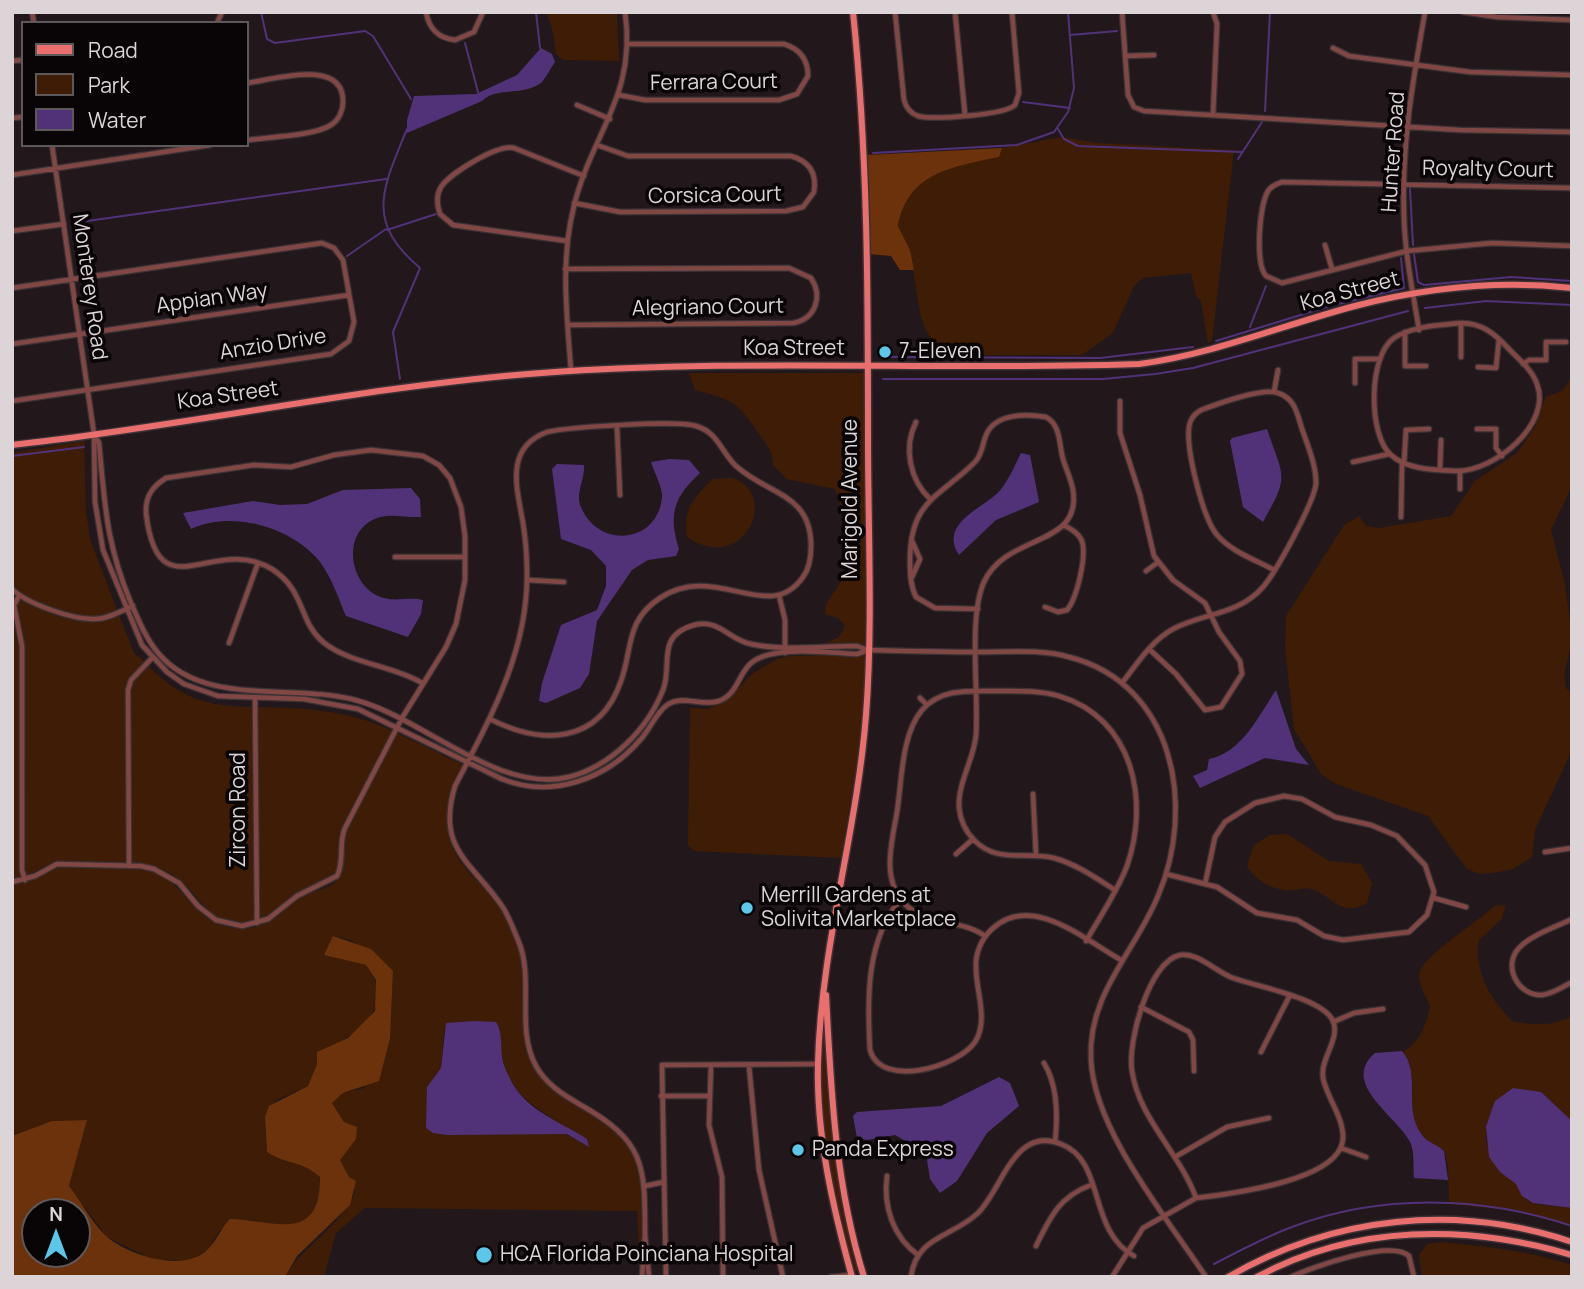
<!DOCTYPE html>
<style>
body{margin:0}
#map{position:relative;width:1584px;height:1289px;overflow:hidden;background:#22181b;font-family:Manrope,sans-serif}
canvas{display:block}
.frame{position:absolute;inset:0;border:14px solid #dcd4d6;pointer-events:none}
.legend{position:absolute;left:21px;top:21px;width:228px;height:126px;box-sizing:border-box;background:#090506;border:2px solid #5d5859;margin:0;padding:9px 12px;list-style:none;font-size:21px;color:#dcd4d6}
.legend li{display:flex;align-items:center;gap:14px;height:35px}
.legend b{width:35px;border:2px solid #5d5859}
.north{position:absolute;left:21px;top:1198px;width:70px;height:70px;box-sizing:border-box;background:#090506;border:2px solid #5d5859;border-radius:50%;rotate:0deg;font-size:19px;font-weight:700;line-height:28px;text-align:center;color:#dcd4d6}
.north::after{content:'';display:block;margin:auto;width:24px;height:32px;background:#5cc7e8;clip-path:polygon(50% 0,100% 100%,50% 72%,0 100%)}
</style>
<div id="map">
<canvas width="1584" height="1289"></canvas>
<div class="frame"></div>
<ul class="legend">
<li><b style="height:9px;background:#e86f6d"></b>Road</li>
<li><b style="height:19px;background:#3e1c06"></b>Park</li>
<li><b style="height:19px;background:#513279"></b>Water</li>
</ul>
<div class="north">N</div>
</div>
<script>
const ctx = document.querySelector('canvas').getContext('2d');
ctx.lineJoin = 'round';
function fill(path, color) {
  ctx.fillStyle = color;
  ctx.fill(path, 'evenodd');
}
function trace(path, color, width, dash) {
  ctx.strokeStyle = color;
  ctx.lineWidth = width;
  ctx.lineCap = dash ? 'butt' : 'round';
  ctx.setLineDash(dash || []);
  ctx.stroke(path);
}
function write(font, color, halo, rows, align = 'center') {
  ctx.font = font + ' Manrope,sans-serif';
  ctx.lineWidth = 7;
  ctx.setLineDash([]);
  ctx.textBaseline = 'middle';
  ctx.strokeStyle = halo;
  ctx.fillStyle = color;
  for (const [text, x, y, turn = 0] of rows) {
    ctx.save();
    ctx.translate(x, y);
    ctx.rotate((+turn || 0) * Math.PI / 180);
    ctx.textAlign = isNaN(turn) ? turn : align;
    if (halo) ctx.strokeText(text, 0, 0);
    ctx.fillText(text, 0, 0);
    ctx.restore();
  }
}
fill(new Path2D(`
 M546 12H617L619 61 564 60 556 54 552 28Z
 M1062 137 1097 143 1234 150 1212 341 1208 343 1201 301 1196 296 1191 273 1143 278 1134 286 1113 333 1082 355H959L941 352 926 331 920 313 910 250 898 226C908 172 953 167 998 157L1002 148Z
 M1572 372V486L1551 530 1565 584 1570 622V649L1564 675 1566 688 1572 693V750L1535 830 1532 857 1513 869 1493 873 1480 874 1467 869 1428 816 1336 784 1321 774 1294 729 1285 648 1286 616 1344 525 1359 516 1366 526 1379 528 1451 516 1475 481 1517 453 1535 427 1546 396C1561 394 1568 388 1572 372Z
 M689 373H865L866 646 857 643H826L839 637 845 626 838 618 825 614C824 601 835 593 841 581 855 551 846 518 835 489L787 479 773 465C773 450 765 443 757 431 736 400 732 400 695 390Z
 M84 441 86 512 90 539 117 610C110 612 103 616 95 617 73 617 27 601 12 585V453Z
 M713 479C720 479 729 477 735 479 780 498 742 575 687 537 683 509 694 497 713 479Z
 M20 599C49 615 87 627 119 615L134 653 145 662 129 678 126 690V862L56 861 26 876 24 646 17 608Z
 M12 609 20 646 22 878 12 880Z
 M866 654 862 730 841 858 694 851 688 845 690 708 707 709 726 701 752 674 777 659 790 656Z
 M148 666C183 699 205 706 252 707L254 921C214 930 206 904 182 882 167 869 150 864 131 862V690L133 681Z
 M257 707C306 708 348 710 393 731L341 833 340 864 335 875 296 893 275 912 259 919Z
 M397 733 463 765C451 788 443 809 449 836 455 866 484 884 501 908 508 919 514 935 518 947 529 985 514 1031 534 1067 545 1088 565 1099 586 1111 657 1152 643 1195 640 1267L637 1211 365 1208 336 1233 324 1277H285C304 1244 342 1226 355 1192L340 1160 344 1122 332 1103 343 1093 364 1088 391 1011 393 971 350 940 334 936 324 955 366 965C397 1008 358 1033 322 1052L308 1086 276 1100 265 1127 267 1152C289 1166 299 1159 320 1177 320 1211 308 1229 271 1226 264 1225 257 1219 250 1220 240 1220 228 1227 219 1231L208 1249 192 1261 152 1259 107 1237 69 1186 87 1120 52 1121 12 1136V885L36 878 57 867 140 868C187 879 187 914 222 925 262 938 271 914 299 898 312 890 332 890 340 876 348 862 340 847 346 834 360 799 380 766 397 733ZM500 1028C499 1107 543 1102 589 1147L567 1134 433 1133 427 1087 441 1068 444 1030Z
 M1287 834 1329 861 1361 864 1372 883 1367 903C1339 919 1332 894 1311 889 1305 887 1301 889 1295 890 1276 892 1256 882 1247 866L1254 845 1270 835Z
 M1506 905 1501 920 1479 940C1474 973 1490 998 1512 1021 1534 1025 1551 1027 1572 1016V1121L1541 1092H1533L1486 1127C1486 1161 1494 1161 1515 1183 1521 1190 1523 1200 1533 1203 1545 1206 1559 1205 1572 1208V1226L1520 1211 1449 1204 1448 1165 1444 1151C1437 1145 1428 1143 1422 1135 1402 1108 1422 1076 1403 1052 1420 1042 1426 1025 1430 1007 1427 997 1419 986 1419 976 1420 956 1478 923 1494 906Z
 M824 1008C823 1097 837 1184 859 1270L853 1271 839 1215 821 1107Z
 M1441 1242C1488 1247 1525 1250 1572 1265V1277H1422L1419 1255 1427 1244Z`), '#3e1c06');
fill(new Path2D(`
 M1002 148 999 157C953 167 908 172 898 226L910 250 914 270H900L891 256 869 254 866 155Z
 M333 936 371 949 393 971 390 1038 379 1081 343 1093 332 1103 344 1122 357 1127 356 1139 340 1160 349 1177 356 1181 350 1205 297 1256 285 1277H12V1136L52 1121 87 1120 69 1186C81 1201 90 1220 104 1234 125 1255 185 1274 208 1249 217 1240 221 1228 230 1219 274 1220 320 1245 320 1177 299 1159 289 1166 267 1152L265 1117 269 1106 308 1086 317 1064V1052L348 1038 375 1011 376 980 366 965 324 955ZM35 1212H77V1254H35Z`), '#6b320b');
fill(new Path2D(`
 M541 48 552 54 555 62C550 69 547 76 542 82 524 97 497 86 482 101L407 133V120L414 96 476 94 517 75Z
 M1267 429C1284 479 1290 475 1263 522L1243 507 1230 441 1232 438Z
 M1021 453 1030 455 1039 502 996 520 959 555C938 521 987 508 1002 488 1010 477 1015 465 1021 453Z
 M669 459 689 460 700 473C674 497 668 514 679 549L676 556 648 560 632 570 597 621 589 674 580 688 546 703 539 701 542 683 561 625 597 610 606 586V566L591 550 561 539 552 469 557 464 584 465C585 480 575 493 581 507 598 549 657 544 662 498 663 488 654 472 651 462Z
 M411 488 420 499 421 517C403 518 386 511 369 522 343 539 351 582 376 595 393 604 407 596 423 600L421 614 408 637 346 616C338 598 332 578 320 562 292 527 232 510 191 529L183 513 253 501 280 505 307 504 343 490Z
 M1276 690 1296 749 1309 765 1265 758 1200 788 1193 776 1207 770 1209 759C1242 753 1259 715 1276 690Z
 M474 1021 496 1022C504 1033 499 1051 504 1065 519 1109 551 1116 587 1139L589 1147 567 1134 447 1135 433 1133 426 1128 427 1087 441 1068 446 1023Z
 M1402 1051C1422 1074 1402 1108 1422 1135 1428 1143 1437 1144 1444 1151L1448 1180 1414 1178C1413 1167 1415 1149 1409 1140 1396 1116 1340 1083 1375 1053Z
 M999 1077 1010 1083 1019 1106 987 1133 957 1181 940 1193 930 1179 926 1153 895 1135 867 1140 857 1138 853 1116 857 1112 941 1106Z
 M1513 1088 1541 1092 1572 1121V1208L1533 1203 1522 1196 1516 1184 1500 1172 1489 1157 1486 1127 1490 1115 1495 1101Z`), '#513279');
trace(new Path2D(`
 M261 12 267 39 275 43 365 31 373 36 411 99
 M536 12 540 48
 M1070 35 1117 31
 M465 43 478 92
 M1023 102 1070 108
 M1265 111 1270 12
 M1058 129 1064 139 1078 146 1242 152
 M873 153 1017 145 1054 132 1068 112 1074 88 1068 12
 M1238 159 1262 122
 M1410 189 1413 245
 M73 223 386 179
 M387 230 436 214
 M1414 254 1418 282 1424 285 1511 277 1572 281
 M347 256 386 229
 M1425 308 1486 301 1572 305
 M1250 327 1266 286
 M1216 341 1330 306 1404 288 1401 258
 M886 357 1100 358 1193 347
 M400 379 393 332 420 268C364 221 383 188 407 129
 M883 379H1103L1155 374 1193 368 1408 311
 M12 456 84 447
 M1214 1264C1239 1251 1265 1237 1292 1227 1381 1193 1482 1196 1572 1226`), '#513279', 2);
const minor = new Path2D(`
 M32 12 34 23
 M426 12C429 29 438 38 455 40L474 32 483 12
 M895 12 904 100C906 108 910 113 918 116 933 120 1005 115 1015 105L1019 93 1012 12
 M955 12 965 115
 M1122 12 1128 95 1134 107 1144 111 1460 130 1572 132
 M1213 12 1217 24 1213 115
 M1463 12 1497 17 1572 20
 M217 23 222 12
 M1333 48 1349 56 1470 72 1572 75
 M1125 56 1154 55
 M12 61 23 60
 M247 83C272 80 344 57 343 102 343 110 339 120 331 125 314 136 268 137 247 140
 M619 95 645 100H779L797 94 808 76C808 59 800 49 784 44H628
 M577 105 610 119
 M12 118 23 117
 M52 145 94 434 99 443C105 506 106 543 131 603 139 621 146 639 159 654 205 708 295 682 359 701 425 720 499 794 569 777 611 766 647 730 663 690 673 665 655 636 694 625 719 618 729 640 751 644 782 651 825 646 857 646L868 650
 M12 175 210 145
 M1572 188 1282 182C1276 184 1271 186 1268 191 1259 206 1255 264 1266 276L1282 283 1407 251 1492 243 1572 246
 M574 203 620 212 786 211 803 207 814 192C817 173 809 161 791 156H628L597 145
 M12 231 64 224
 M567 241 453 225 440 214C437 205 436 195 441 187 450 173 498 144 514 148L584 176
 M1325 245 1332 269
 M565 269 789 268 811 278C823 296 816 319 793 323L568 325
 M12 288 322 243 334 248 343 260 354 322 349 341 331 354 12 401
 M1461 323C1481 323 1494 333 1507 347 1517 358 1532 369 1537 384 1552 424 1495 471 1457 471 1437 470 1407 470 1391 455 1368 435 1368 356 1394 338 1412 326 1441 325 1461 323Z
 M1419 330C1413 292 1405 255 1404 217 1401 148 1413 79 1425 12
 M1405 332V366H1426
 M12 344 349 295
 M1461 357V323
 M1523 364 1529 360H1546V342H1566
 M1478 367 1496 368 1499 339
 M571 371C567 316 560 260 574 206 592 132 637 96 625 12
 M1355 383V359H1378
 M1274 392 1278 370
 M1120 401V433L1140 495 1154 556 1173 580 1205 603 1219 632 1240 661 1242 674 1221 707 1205 710 1176 674 1149 649
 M916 422C903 448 910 480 930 499
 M617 427 620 495
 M1477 429H1496V448L1502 456
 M94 434 95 502 103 550 142 645 167 672 184 684 218 696 304 699 358 709 502 779C552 799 607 779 641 739 650 729 656 713 667 705 683 694 701 707 719 701 737 694 737 678 749 665 768 644 830 653 857 654L869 650C906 651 943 652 980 652 1009 652 1041 649 1069 657 1175 684 1196 807 1158 896 1135 952 1087 995 1091 1060 1094 1130 1167 1218 1206 1277
 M1353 462 1389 454
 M1404 464 1406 430 1429 429
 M1440 469 1441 440
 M1460 471V489
 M1401 517 1402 463
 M912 541 920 559 912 577
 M395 557H465
 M1146 571 1157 563
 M527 580 564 582
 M12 589C27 604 74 620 95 619 108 619 121 611 133 606
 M779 595 785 620V653
 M19 596 14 605 22 646V870L25 880
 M1045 607 1058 612 1067 610C1077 598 1088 553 1081 539 1077 532 1070 528 1063 525
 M978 609 935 608 916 597C910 585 910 573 910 560 910 500 940 497 975 462 983 454 982 443 987 433 997 413 1027 414 1046 417 1061 425 1059 445 1063 459 1066 469 1071 479 1073 490 1082 548 1006 533 984 582 968 617 979 693 976 735 974 759 958 782 959 807 960 818 965 831 974 840 997 864 1026 851 1054 858 1076 864 1096 878 1115 890
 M229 643 258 563
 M1122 683C1137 664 1151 641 1173 629 1203 613 1239 615 1263 587 1276 572 1315 501 1316 483 1316 464 1307 444 1301 426 1297 412 1294 398 1278 393 1263 387 1217 404 1201 410 1194 414 1190 419 1189 427 1186 450 1203 520 1218 536 1232 552 1256 560 1274 570
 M255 697 257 923
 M920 698 927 705
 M490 719C541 745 599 745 621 681 633 648 625 621 660 598 715 561 769 626 803 577 810 568 811 557 811 546 811 493 768 495 736 466 721 452 718 432 696 426 676 420 570 427 547 432 504 448 517 488 523 523 526 541 527 558 527 576 527 653 490 719 455 786 436 849 471 861 502 906 509 916 513 929 518 940 535 979 515 1028 536 1066 546 1084 562 1094 579 1104 645 1141 645 1164 645 1235
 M1033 794 1036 855
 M1545 852 1572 848
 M956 854 973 839
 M129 865 128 690 131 680 152 658
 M1166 874 1217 887 1257 913 1297 920 1324 936 1343 940 1409 932 1427 915 1434 892 1425 865 1397 836 1371 825 1335 817 1302 799 1284 796 1255 803 1225 822 1215 837 1205 884
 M12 882 35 876 57 864 141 866 154 869 179 883 198 906 216 920 242 926 268 919 297 896 337 876C345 860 338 844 345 828L402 718 446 647 456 624 465 580V536L461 507 450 478 439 465 423 456 371 450 334 455 291 467 254 465 166 478C153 486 145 496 146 513 158 615 213 533 272 569 306 591 298 621 323 642 350 664 392 665 422 683
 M1434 898 1466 907
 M901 899C866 939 867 999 870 1050 881 1089 958 1067 975 1042 989 1020 976 992 976 968 975 954 981 939 992 929 1031 892 1085 940 1121 960
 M1572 919C1556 927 1531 935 1519 948 1502 966 1518 996 1542 995 1552 994 1563 987 1572 982
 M985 936C960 918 926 927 904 903 881 878 892 842 897 812 902 781 901 735 922 710 941 688 969 691 996 691 1017 691 1039 690 1059 696 1133 718 1150 800 1127 866 1117 892 1100 917 1086 941
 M1141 1007 1189 1032 1193 1040 1194 1071
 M1333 1022 1354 1013 1383 1009
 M1261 1052 1290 995
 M1044 1063C1058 1086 1058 1116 1055 1142
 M711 1065 709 1125 722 1177 723 1277
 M749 1066 759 1170 783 1277
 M661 1096H709
 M1341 1148 1366 1157
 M1175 1157 1227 1127 1269 1118
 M887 1176C883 1206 893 1237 918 1255
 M645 1186 664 1182
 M1036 1246C1050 1217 1060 1196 1091 1185
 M642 1277 645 1235 649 1277
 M666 1277 662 1065 818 1064
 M831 1277 851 1275
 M911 1277C916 1236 953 1237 978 1213 1002 1190 1014 1125 1061 1144 1106 1161 1087 1230 1134 1256
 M1112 1277 1143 1228 1196 1198C1180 1153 1139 1119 1132 1071 1127 1043 1149 961 1180 955 1198 952 1216 972 1233 978 1255 986 1323 998 1333 1021 1341 1041 1317 1061 1324 1082 1329 1100 1343 1118 1343 1137 1343 1181 1229 1194 1196 1198
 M1291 1277C1312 1267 1391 1239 1409 1256L1414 1277`);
const major = new Path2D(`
 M12 445C189 426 364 386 542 373 741 358 940 371 1139 364 1214 354 1283 325 1355 306 1425 288 1500 280 1572 288
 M826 995C831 1091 835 1184 864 1277
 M852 1277C833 1208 816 1135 818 1063 821 945 857 832 866 715 873 624 868 531 868 440 868 297 868 155 853 12
 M1228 1277C1334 1216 1456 1203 1572 1242
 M1257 1277C1355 1224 1468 1224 1572 1255`);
trace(minor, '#3c3235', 7);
trace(major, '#3c3235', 9);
trace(minor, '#814745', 4.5);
trace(major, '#e86f6d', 6);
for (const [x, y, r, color] of [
 [885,352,7,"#5cc7e8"],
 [747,908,7,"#5cc7e8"],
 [798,1150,7,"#5cc7e8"],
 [484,1255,9,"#5cc7e8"]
]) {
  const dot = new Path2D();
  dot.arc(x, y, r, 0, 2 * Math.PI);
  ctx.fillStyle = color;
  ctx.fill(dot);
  trace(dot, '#090506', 2.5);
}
write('21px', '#dcd4d6', '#090506', [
 ["Ferrara Court",714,83,-1],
 ["Hunter Road",1394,152,-86],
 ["Royalty Court",1488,170,1],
 ["Corsica Court",715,196,-1],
 ["Monterey Road",89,287,82],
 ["Koa Street",1350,292,-15],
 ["Appian Way",212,299,-8],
 ["Alegriano Court",708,308,-1],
 ["Anzio Drive",273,345,-9],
 ["Koa Street",794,349],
 ["Koa Street",228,396,-8],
 ["Marigold Avenue",851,499,-90],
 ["Zircon Road",239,810,-90]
]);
write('21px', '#dcd4d6', '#090506', [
 ["7-Eleven",899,352],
 ["Merrill Gardens at",761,896],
 ["Solivita Marketplace",761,920],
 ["Panda Express",812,1150],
 ["HCA Florida Poinciana Hospital",500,1255]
], 'left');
</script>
